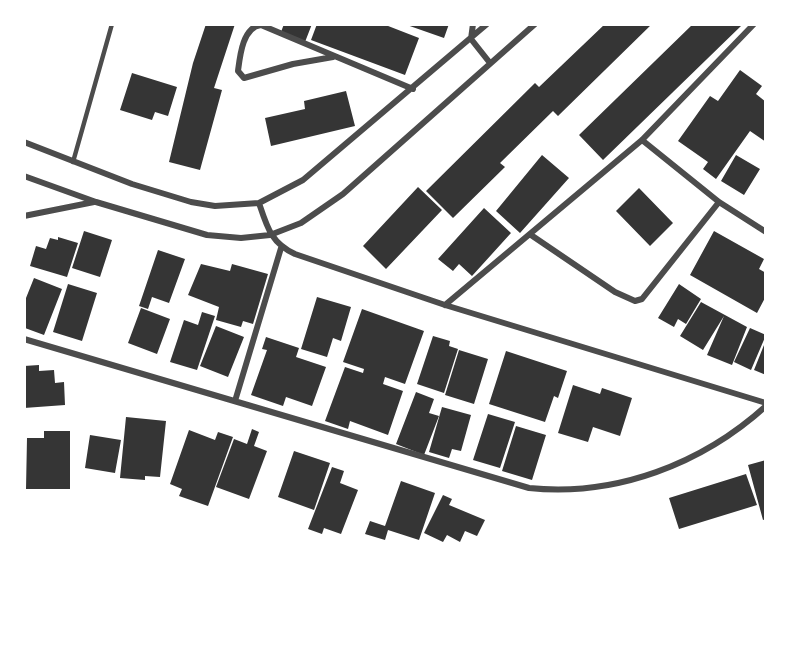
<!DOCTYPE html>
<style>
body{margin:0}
#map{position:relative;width:790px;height:652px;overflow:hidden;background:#fff;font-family:"Sofia Sans Condensed",sans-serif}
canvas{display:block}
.frame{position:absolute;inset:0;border:26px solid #fff;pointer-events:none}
</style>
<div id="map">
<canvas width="790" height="652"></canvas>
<div class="frame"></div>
</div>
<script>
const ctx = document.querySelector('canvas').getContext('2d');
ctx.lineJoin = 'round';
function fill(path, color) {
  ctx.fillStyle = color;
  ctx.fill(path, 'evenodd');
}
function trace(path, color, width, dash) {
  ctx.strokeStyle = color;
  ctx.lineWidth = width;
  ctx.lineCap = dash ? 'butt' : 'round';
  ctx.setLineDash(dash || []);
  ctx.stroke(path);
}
fill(new Path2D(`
 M206 24H235L214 88 222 90 200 170 169 162 193 63Z
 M284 24H312L305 42 281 32Z
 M317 24H383L419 38 405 75 311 40Z
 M404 24H449L444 38Z
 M605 24H652L558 116 553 111 500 163 505 167 453 218 426 191 535 83 539 87Z
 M693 24 741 26 603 160 579 135Z
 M740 70 762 86 756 94 766 102V142L750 131 716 179 703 169 708 162 678 141 710 96 718 101Z
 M132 73 177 87 168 116 155 112 152 120 120 110Z
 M346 91 355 126 271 146 265 118 305 109 304 101Z
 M542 155 569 178 520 233 496 211Z
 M736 155 760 169 744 195 721 181Z
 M418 187 442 210 386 269 363 246Z
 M639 188 673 223 650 246 616 211Z
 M484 208 511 233 472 276 459 264 453 271 438 259Z
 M84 231 112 240 100 277 72 268Z
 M714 231 764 259 759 269 766 273V296L757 313 690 275Z
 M58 237 78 243 67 277 30 266 36 246 46 249 50 238 58 240Z
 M158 250 185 259 169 303 152 297 148 309 139 306Z
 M201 264 230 271 232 264 268 274 253 324 243 321 241 327 216 320 219 307 188 295Z
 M34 278 62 289 44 335 25 328 26 324 24 323V303Z
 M68 284 97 293 82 341 53 332Z
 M679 284 701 299 686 324 678 319 674 327 658 318Z
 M317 297 351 307 341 341 333 338 327 357 301 349Z
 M701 302 747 327 732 365 707 355 724 316 703 350 680 336Z
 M141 308 170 319 157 354 128 343Z
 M362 309 424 331 405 384 385 377 383 384 403 391 388 435 350 421 348 429 325 421 345 367 363 373 364 369 343 362Z
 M202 312 215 316 197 370 170 362 184 320 198 325Z
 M216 326 244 337 228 377 200 366Z
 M750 328 766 335 751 370 734 362Z
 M433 336 450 341 449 346 458 349 444 393 417 384Z
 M266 337 299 348 296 357 326 367 312 406 286 397 283 406 251 395 267 350 262 349Z
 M766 340V375L754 370Z
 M459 350 488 359 474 404 445 395Z
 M506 351 567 371 558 398 554 396 545 422 489 404Z
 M39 365V371L54 370 55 383 64 382 65 405 24 408V366Z
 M573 385 600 394 602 388 632 398 620 436 593 427 588 442 558 433Z
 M416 392 434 399 429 413 439 416 424 455 396 444Z
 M442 407 471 415 461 451 452 449 449 458 429 452Z
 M488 414 515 422 500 468 473 460Z
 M126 417 166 421 160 477 145 476V480L120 478Z
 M516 426 546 435 532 480 502 471Z
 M252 429 259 432 254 446 267 451 249 499 216 487 234 439 247 444Z
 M189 430 215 440 218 432 233 437 208 506 179 496 182 489 170 484Z
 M44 431H70V489H26L27 438H44Z
 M90 435 121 440 115 473 85 468Z
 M294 451 330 463 314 510 278 497Z
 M766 460V519L763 520 748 465Z
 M332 467 344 471 340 483 358 490 341 534 324 528 322 534 308 529Z
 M746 474 757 505 679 529 669 498Z
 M401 481 435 493 419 540 388 530 385 540 365 534 370 521 385 526Z
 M443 495 452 499 449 505 485 520 477 536 465 531 460 542 447 535 443 542 424 533Z`), '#353535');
trace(new Path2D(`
 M73 162 112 24`), '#4c4c4c', 4.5);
trace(new Path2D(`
 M473 24 471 39 490 63
 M333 57 293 64 244 78 238 71C240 55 243 27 261 25L413 89
 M642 140 719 202 766 232
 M24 142 132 184 191 202 215 206 259 203 303 180 487 24
 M24 176 96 202 207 235 241 238 270 235 301 223 343 194 535 24
 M259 203C267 227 271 243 295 254L445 305 766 403
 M24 216 94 202
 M531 235 615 292 635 301 642 299 719 202
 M445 305 642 140 754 24
 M24 339 529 488C616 497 702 464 766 406
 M235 401 281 248`), '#4c4c4c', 6);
</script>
